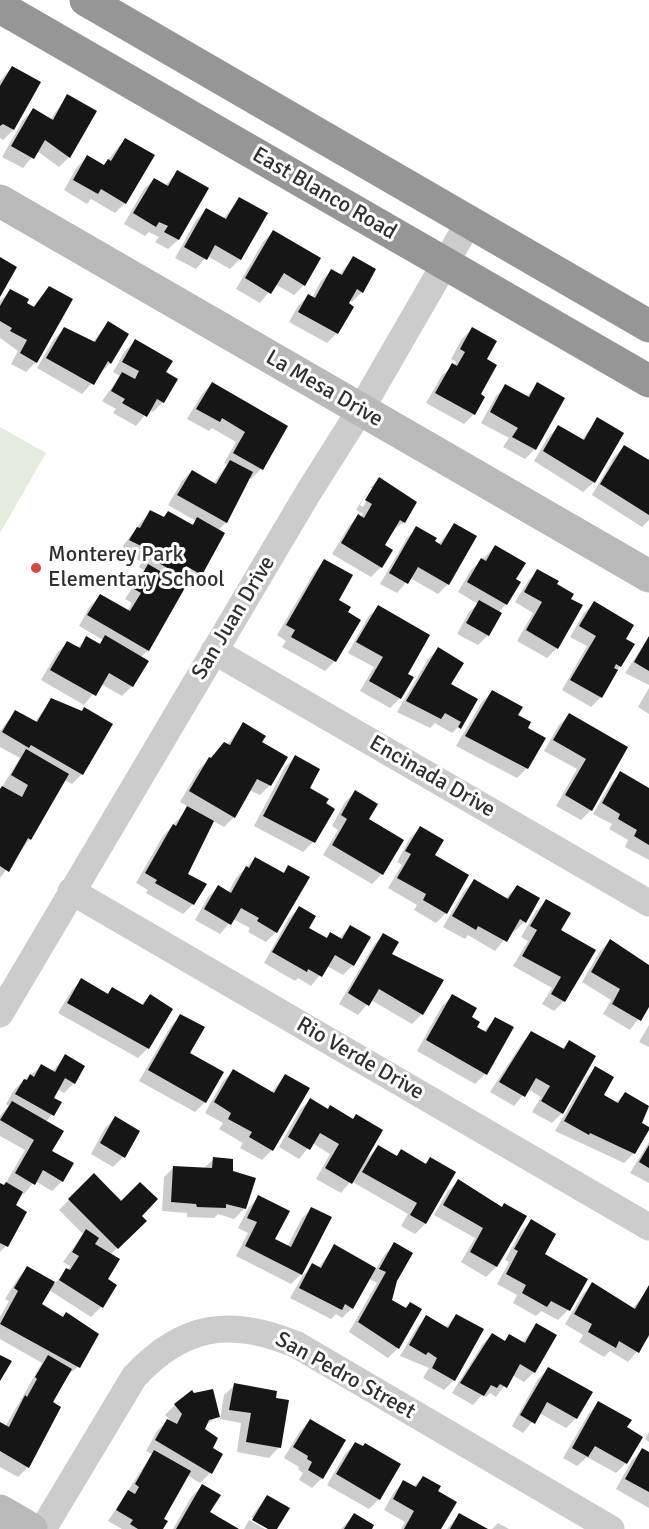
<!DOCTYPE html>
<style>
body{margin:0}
canvas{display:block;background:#fff}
</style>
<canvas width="649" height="1529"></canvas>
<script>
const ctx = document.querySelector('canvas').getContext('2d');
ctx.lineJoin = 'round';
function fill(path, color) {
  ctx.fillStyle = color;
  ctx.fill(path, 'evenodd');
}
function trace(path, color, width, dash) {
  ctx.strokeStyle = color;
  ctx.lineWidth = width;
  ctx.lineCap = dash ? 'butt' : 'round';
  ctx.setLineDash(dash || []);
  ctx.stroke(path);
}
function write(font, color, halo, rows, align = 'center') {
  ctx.font = font + ' Signika,sans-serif';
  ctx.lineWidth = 6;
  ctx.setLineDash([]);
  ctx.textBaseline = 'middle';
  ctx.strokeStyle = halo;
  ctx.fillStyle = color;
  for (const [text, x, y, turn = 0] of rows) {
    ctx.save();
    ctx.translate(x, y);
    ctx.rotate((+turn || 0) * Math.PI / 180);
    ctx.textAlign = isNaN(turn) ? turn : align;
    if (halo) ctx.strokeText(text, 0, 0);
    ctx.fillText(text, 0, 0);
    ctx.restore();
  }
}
fill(new Path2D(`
 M0 427 46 453 0 533Z`), '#e4ecde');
fill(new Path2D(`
 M12 67 39 83 13 130 3 140 0 138V81Z
 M67 96 69 157 59 167 37 151 23 168 2 157 23 120 33 110 50 120Z
 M125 139 153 156 125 203 115 213 91 199 87 204 64 190 77 167 87 157 103 166Z
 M177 172 207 188 178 240 168 249 155 242 159 237 149 232 145 236 124 224 144 189 154 179 165 186Z
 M239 199 266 214 240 259 230 269 207 256 196 269 175 258 196 220 206 210 223 219Z
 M273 232 304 285 294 295 275 284 260 303 236 289 263 242Z
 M353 258 362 292 352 302 349 300 337 333 327 343 289 322 298 306 308 296 312 298 321 281 331 271 339 275Z
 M49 288 36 362 26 372 11 364 18 351 0 338V301L10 291 32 308Z
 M108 323 110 363 82 394 37 368 54 339 65 329 93 342Z
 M472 329 484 360 479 394 483 397 474 414 464 424 426 403 442 375 454 366 456 362 451 359 462 339Z
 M135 341 164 373 176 379 163 402 153 412 149 410 136 426 113 413 116 409 102 401 120 376 113 372 125 351Z
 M212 384 286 427 261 469 251 479 249 477 226 523 218 530 200 574 190 584 177 577 173 580 148 650 140 658 132 686 122 696 101 684 84 705 41 680 57 653 67 643 77 648 87 638 98 645 103 640 79 626 90 606 100 596 127 612 132 603 125 599 144 570 139 567 142 562 120 550 141 522 151 512 162 518 168 513 190 526 196 521 168 505 182 481 192 471 213 484 227 465 224 463 236 442 212 428 209 431 187 419 202 394Z
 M538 384 563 399 535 449 525 459 503 447 509 438 481 423 496 396 506 386 526 397Z
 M598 419 622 434 593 483 583 492 534 461 548 437 558 427 581 441Z
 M624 447 647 460 649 458V520L642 527 592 495 614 457Z
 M379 479 404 522 392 531 383 546 381 567 371 577 332 554 349 526 359 516 361 518 363 514 356 510 369 489ZM370 488H374L363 507 360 505Z
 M454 525 448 584 438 594 410 578 397 593 380 584 407 538 417 528 438 545Z
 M495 547 514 579 506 604 498 613 488 635 478 645 457 634 469 612 478 604 458 592 471 570Z
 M325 561 337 601 346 612 359 620 335 661 325 671 282 647 286 641 277 635 315 571Z
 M538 571 569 599 557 648 547 658 517 641 533 613 515 602 528 581Z
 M594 603 623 639 620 666 601 697 591 707 562 690 587 646 570 637 584 613Z
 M378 607 406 675 400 698 390 708 360 691 374 667 348 653 368 617Z
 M649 637V685L625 673Z
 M438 649 462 723 452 733 435 723 430 728 397 712 428 659Z
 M649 688V714L638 707Z
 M492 692 526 728 527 768 517 778 456 746 482 702Z
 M52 699 111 725 82 774 72 784 64 780 30 839 0 878V790L20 758 0 747V731L15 712 34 723Z
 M569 715 626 748 591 810 581 820 556 806 577 769 544 751 559 725Z
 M243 724 260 743 286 757 270 785 260 795 249 790 234 817 224 827 213 821 186 875 193 904 183 914 146 893 148 890 136 883 163 836 189 807 180 802 199 769 224 744 227 745Z
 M295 757 313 842 303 852 254 826 285 767Z
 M621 773 649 789V860L625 847 628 840 609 829 612 824 593 814 611 783Z
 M355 792 366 820 382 874 372 884 323 855 338 830 332 826 345 802Z
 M420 828 433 856 446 913 436 923 414 910 417 905 388 888 402 865 397 862 410 838Z
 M255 858 282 874 289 867 276 932 266 942 248 932 250 928 233 919 220 934 195 920 208 897 218 887 228 893 236 878Z
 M474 881 505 899 517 887 524 922 514 932 512 930 495 951 468 935 465 939 443 927 464 891Z
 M546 901 559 930 564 1001 554 1011 542 1004 552 988 513 966 528 941 521 937 536 911Z
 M299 908 307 929 325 939 331 934 339 939 350 926 353 965 343 975 327 966 311 986 298 978 295 981 264 963 289 918Z
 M383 935 390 954 422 1014 412 1024 371 1000 358 1015 339 1004 374 945Z
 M610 941 649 967V1004L630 1030 603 1014 611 1000 582 982 600 951Z
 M82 980 106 995 113 988 141 1005 150 996 148 1048 138 1058 58 1013 72 990Z
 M452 996 474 1027 483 1032 495 1019 485 1074 475 1084 417 1051 442 1006Z
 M181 1016 188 1053 205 1102 195 1112 139 1081 171 1026Z
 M649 1025V1047L639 1042Z
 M532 1033 561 1050 569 1042 562 1113 552 1123 532 1112 541 1097 528 1089 514 1106 490 1092 522 1043Z
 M65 1056 74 1083 64 1093 57 1089 52 1098 60 1103 46 1122 50 1151 62 1181 52 1191 35 1181 24 1194 21 1192 14 1206 6 1246 0 1252V1184L4 1186 25 1150 0 1136V1116L9 1106 6 1104 14 1090 24 1080 42 1066 52 1072Z
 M596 1068 602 1096 615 1103 625 1094 649 1108 640 1124 634 1153 624 1163 555 1131 586 1078Z
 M233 1071 271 1093 285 1075 272 1150 262 1160 240 1148 243 1143 219 1129 223 1123 205 1113 223 1081Z
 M310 1100 365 1160 379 1146 396 1157 401 1151 424 1164 430 1159 454 1173 425 1224 415 1234 401 1226 408 1214 351 1181 341 1193 316 1179 330 1154 312 1143 299 1159 279 1147 300 1110Z
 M115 1118 123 1157 113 1167 91 1154 105 1128Z
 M649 1142V1183L630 1173Z
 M214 1159 231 1172 254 1179 244 1209 234 1219 218 1214 214 1218 187 1217V1213L162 1211 164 1177 174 1167 203 1169Z
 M94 1175 145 1221 110 1255 101 1307 91 1317 49 1290 40 1305 62 1318 66 1313 97 1334 78 1367 66 1376 51 1403 28 1467 18 1477 0 1467V1424L5 1427 42 1363 0 1339V1317L9 1301 5 1299 18 1278 28 1268 54 1284 68 1270 70 1266 63 1262 83 1234 59 1210Z
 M458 1181 501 1208 525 1216 496 1267 486 1277 461 1262 475 1238 434 1215 448 1191Z
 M259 1197 273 1240 287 1247 302 1218 312 1208 301 1274 291 1284 236 1256 248 1233 238 1228 249 1207Z
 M531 1221 543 1255 586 1279 568 1310 558 1320 541 1311 536 1316 513 1303 517 1295 497 1284 509 1262 505 1260 521 1231Z
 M395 1244 396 1280 390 1301 405 1309 410 1304 398 1348 388 1358 349 1332 377 1283 368 1278 352 1308 342 1318 336 1314 331 1319 290 1298 303 1275 313 1265 318 1268 335 1246 376 1269 385 1254Z
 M593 1284 632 1309 649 1289V1337L628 1362 610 1351 604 1357 579 1342 583 1335 565 1324 583 1294Z
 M456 1316 454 1380 444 1390 423 1378 429 1368 400 1356 417 1327 427 1317 445 1328Z
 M536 1325 534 1372 524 1382 512 1375 496 1397 490 1393 486 1397 482 1395 473 1405 452 1393 482 1345 492 1335 504 1342 510 1336 522 1343Z
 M548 1369 576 1418 566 1428 539 1413 523 1433 512 1426 538 1379Z
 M235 1385 274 1399 279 1447 269 1458 237 1452 241 1423 220 1419 224 1395Z
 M194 1395 218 1416 201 1429 211 1448 210 1473 200 1483 187 1475 162 1519V1529H122L108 1521 152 1454 146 1451 157 1431 169 1419 165 1415 175 1405Z
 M599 1403 626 1463 616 1473 587 1457 577 1466 563 1458 589 1413Z
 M310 1421 322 1478 312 1488 299 1480 303 1473 298 1469 299 1467 284 1458 300 1431Z
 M649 1432V1442L645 1439Z
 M355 1444 379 1499 369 1509 327 1485 345 1454Z
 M642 1450 649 1453V1508L616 1489 632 1460Z
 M423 1477 436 1492 440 1529H401L405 1522 384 1510 394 1492 404 1482 413 1487Z
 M202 1486 208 1513 236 1529H173L192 1496Z
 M267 1496 276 1529 251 1517Z
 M354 1515 370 1529H341Z
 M459 1515 485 1529H447Z
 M249 1520 265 1529H244Z
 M498 1523 509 1529H492Z`), '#0003');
fill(new Path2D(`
 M12 66 41 82 14 130 3 124 0 126V86Z
 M67 94 97 111 70 158 45 140 34 159 11 146 33 108 53 120Z
 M125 138 155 155 126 204 101 189 98 194 73 180 87 155 104 165 108 159 111 161Z
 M177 170 209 188 179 240 164 232 168 226 159 222 156 227 133 213 154 178 168 186Z
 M239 197 268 213 241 260 215 245 207 260 184 247 206 208 226 219Z
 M273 230 321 258 305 286 284 273 271 294 245 278Z
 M353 256 376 269 363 293 357 289 349 303 354 307 338 334 298 312 308 294 315 298 331 269 342 275Z
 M0 257 17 267 0 297Z
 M49 286 73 299 37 363 20 353 27 340 10 331 12 328 0 321V306L10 289 29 299 27 303 34 307Z
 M108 321 129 334 111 364 108 361 94 385 46 358 64 327 95 342Z
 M472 327 497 341 487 359 497 365 481 394 485 397 475 415 435 393 452 363 457 366 465 352 460 349Z
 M135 339 173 361 166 372 178 379 164 403 157 399 147 417 122 403 125 399 111 391 122 372 135 379 139 371 122 362Z
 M212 382 288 426 263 470 233 453 245 432 222 418 220 422 196 409Z
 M537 382 565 398 536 450 512 437 518 428 490 412 505 384 529 397Z
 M597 417 624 433 595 483 543 451 558 425 584 440Z
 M624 445 649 460V515L600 484Z
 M230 460 253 472 227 523 177 495 192 470 216 484Z
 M379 477 417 502 405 523 400 520 385 545 393 550 382 568 341 543 358 514 364 518 372 504 365 500Z
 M150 510 164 517 168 511 193 525 197 517 225 533 202 575 186 566 180 575 148 557 151 551 129 540 137 527 140 528Z
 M454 523 477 536 449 585 418 567 408 584 389 573 416 526 437 538 435 541 441 545Z
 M495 545 526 563 516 579 521 582 507 605 467 582 481 558 486 561Z
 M324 559 353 575 339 600 351 607 348 612 361 620 336 662 291 637 295 630 286 625Z
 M148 564 186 586 149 651 87 615 100 594 130 611 141 593 134 589Z
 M537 569 559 581 557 584 574 594 571 599 583 605 558 649 526 630 542 602 524 592Z
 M479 600 502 613 489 636 466 623Z
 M594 601 634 625 626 639 635 644 621 667 616 664 614 668 618 670 602 698 570 680 596 636 579 626Z
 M378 605 430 635 408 674 414 677 401 699 369 681 383 657 356 642Z
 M105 635 149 661 133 687 109 673 96 696 50 670 67 641 80 648 86 636 100 644Z
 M649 636V671L634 662Z
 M438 647 464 663 451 684 478 699 461 729 458 727 461 722 445 713 441 719 406 701Z
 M492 690 523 707 518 715 531 722 528 728 546 738 528 769 465 736Z
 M51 698 82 711 84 707 113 724 83 775 31 745 29 748 2 732 15 710 37 722Z
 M569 713 628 747 592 811 565 795 586 759 553 740Z
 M243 722 266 736 262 742 288 757 271 786 257 779 235 818 189 791 209 757 211 758 224 742 230 745Z
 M26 749 69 774 31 840 28 838 9 872 0 866V789L2 786 22 797 28 785 11 775Z
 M295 755 320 769 310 788 329 799 326 803 335 809 315 843 263 816Z
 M620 771 649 788V845L634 836 637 830 618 819 620 814 602 803Z
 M355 790 378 804 369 819 404 840 383 875 332 845 347 819 341 815Z
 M187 806 214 821 188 874 207 884 194 905 155 883 157 880 145 873 173 824 176 826Z
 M420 826 444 840 435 855 469 875 447 914 423 900 426 894 397 878 411 854 405 851Z
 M255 857 284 873 288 865 310 877 277 933 257 921 259 918 241 908 231 925 204 909 218 885 231 893 246 866 249 868Z
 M474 879 508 899 517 885 540 898 526 923 520 919 507 942 478 926 476 930 452 916Z
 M546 899 571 913 561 930 596 950 565 1002 551 994 561 977 522 956 537 930 530 926Z
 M299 906 316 916 309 928 327 938 330 932 342 939 350 925 371 937 354 966 335 955 322 977 308 969 307 972 272 952Z
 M383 933 399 942 392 954 444 980 423 1015 379 989 369 1006 348 993Z
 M610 939 649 965V1007L641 1021 612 1004 620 989 591 972Z
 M81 978 108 994 112 987 143 1005 150 994 173 1009 149 1049 67 1003Z
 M452 994 477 1008 472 1017 480 1022 477 1027 486 1032 495 1017 514 1027 487 1075 426 1040Z
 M180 1014 205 1027 190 1053 224 1072 206 1103 148 1070Z
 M531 1031 564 1049 569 1040 596 1056 563 1114 541 1101 550 1086 536 1078 525 1097 499 1082Z
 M65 1054 85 1066 75 1084 65 1078 54 1098 62 1102 54 1116 15 1094 24 1079 27 1080 30 1074 34 1077 41 1064 55 1072Z
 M595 1066 614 1077 604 1095 618 1103 625 1092 649 1106 642 1123 649 1127V1130L635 1154 590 1133 589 1135 564 1121Z
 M233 1069 274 1093 285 1074 310 1088 273 1151 249 1137 252 1132 228 1119 231 1113 214 1102Z
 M310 1098 328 1109 330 1105 353 1119 356 1114 383 1130 352 1184 325 1168 339 1144 320 1133 310 1150 288 1137Z
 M12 1101 64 1131 52 1151 74 1163 63 1182 43 1170 35 1185 15 1173 34 1140 0 1120Z
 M115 1116 140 1131 125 1158 100 1143Z
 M378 1145 397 1156 401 1149 426 1164 430 1157 456 1172 426 1224 410 1215 417 1203 362 1172Z
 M649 1145V1168L639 1162Z
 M213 1157 233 1159V1171L256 1178 246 1209 226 1204V1208L197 1207 196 1204 171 1202 173 1166 212 1168Z
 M94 1173 121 1201 140 1182 158 1199 142 1216 147 1221 118 1249 68 1199Z
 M458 1179 502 1207 504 1203 527 1216 497 1267 470 1252 483 1228 443 1205Z
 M6 1182 23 1192 16 1205 27 1212 8 1247 0 1243V1183L4 1185Z
 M258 1195 290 1211 275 1239 291 1247 311 1207 332 1217 302 1275 245 1246 257 1222 247 1218Z
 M531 1219 556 1234 545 1254 588 1279 570 1311 551 1301 547 1307 522 1293 526 1285 506 1274 518 1251 514 1249Z
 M86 1229 99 1238 95 1244 120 1259 108 1279 117 1285 103 1308 59 1280 66 1268 70 1270 79 1256 72 1252Z
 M394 1242 413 1253 397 1281 392 1300 406 1308 410 1302 422 1309 399 1349 358 1322 386 1272 379 1269Z
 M334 1244 376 1268 353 1309 345 1304 342 1310 299 1288 312 1263 321 1268Z
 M27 1266 55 1282 42 1304 63 1317 66 1312 99 1334 80 1368 0 1324 18 1291 14 1288Z
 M592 1282 635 1309 649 1285V1335L639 1353 619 1341 616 1348 588 1332 592 1324 574 1314Z
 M456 1314 484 1329 455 1381 432 1368 437 1358 428 1352 426 1355 409 1345 426 1315 448 1328Z
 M536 1323 557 1335 535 1373 520 1364 507 1388 500 1384 497 1388 491 1385 484 1396 460 1383 492 1333 505 1341 509 1334 525 1343Z
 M0 1355 12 1361 0 1381Z
 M48 1355 72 1369 53 1402 61 1407 29 1468 0 1451V1422L9 1427 25 1395 27 1397 37 1379 35 1377Z
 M548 1367 593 1392 577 1419 547 1402 535 1424 520 1415Z
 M234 1383 277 1391 276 1398 289 1400 281 1448 246 1442 251 1413 229 1410Z
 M213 1389 220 1417 209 1420 205 1429 218 1438 213 1448 223 1454 212 1474 155 1440 167 1419 177 1424 182 1414 174 1404 192 1390 194 1393Z
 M598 1401 632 1420 627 1427 643 1437 627 1464 595 1446 588 1457 572 1448Z
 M310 1419 346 1440 323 1479 308 1470 312 1462 307 1459 308 1456 293 1447Z
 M355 1442 363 1446 365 1443 401 1464 380 1500 336 1474Z
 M642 1448 649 1452V1492L625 1479Z
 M154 1450 191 1471 164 1519 168 1521 163 1529H138L130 1524 133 1520 116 1510 128 1490 135 1494 139 1487 135 1484Z
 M423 1476 441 1486 438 1491 457 1502 441 1529H404L414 1511 393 1499 403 1480 416 1487Z
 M202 1484 221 1495 210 1512 239 1529H176Z
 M267 1495 290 1508 277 1529H268L252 1520Z
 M354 1513 374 1525 372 1529H344Z
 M459 1513 488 1529H450Z`), '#161616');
trace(new Path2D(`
 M214 651 649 903
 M71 891 649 1227
 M0 1014 308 493 361 409 469 222
 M43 1529 134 1377C183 1324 231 1317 297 1345L611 1529`), '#ccc', 27);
trace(new Path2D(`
 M0 201 649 576
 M0 1511 31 1529`), '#b9b9b9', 33);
trace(new Path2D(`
 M86 0 649 326
 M0 7 649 381`), '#969696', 33);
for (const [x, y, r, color] of [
 [36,568,6,"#dc463c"]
]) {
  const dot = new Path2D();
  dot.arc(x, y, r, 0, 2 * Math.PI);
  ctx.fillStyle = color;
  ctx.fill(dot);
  trace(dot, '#fff', 2);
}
write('22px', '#2f2f2f', '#fff', [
 ["East Blanco Road",324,194,30],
 ["La Mesa Drive",324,389,30],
 ["San Juan Drive",234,618,-59],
 ["Encinada Drive",432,777,30],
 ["Rio Verde Drive",360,1059,30],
 ["San Pedro Street",345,1376,29]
]);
write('22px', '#2f2f2f', '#fff', [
 ["Monterey Park",48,555],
 ["Elementary School",48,580]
], 'left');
</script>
